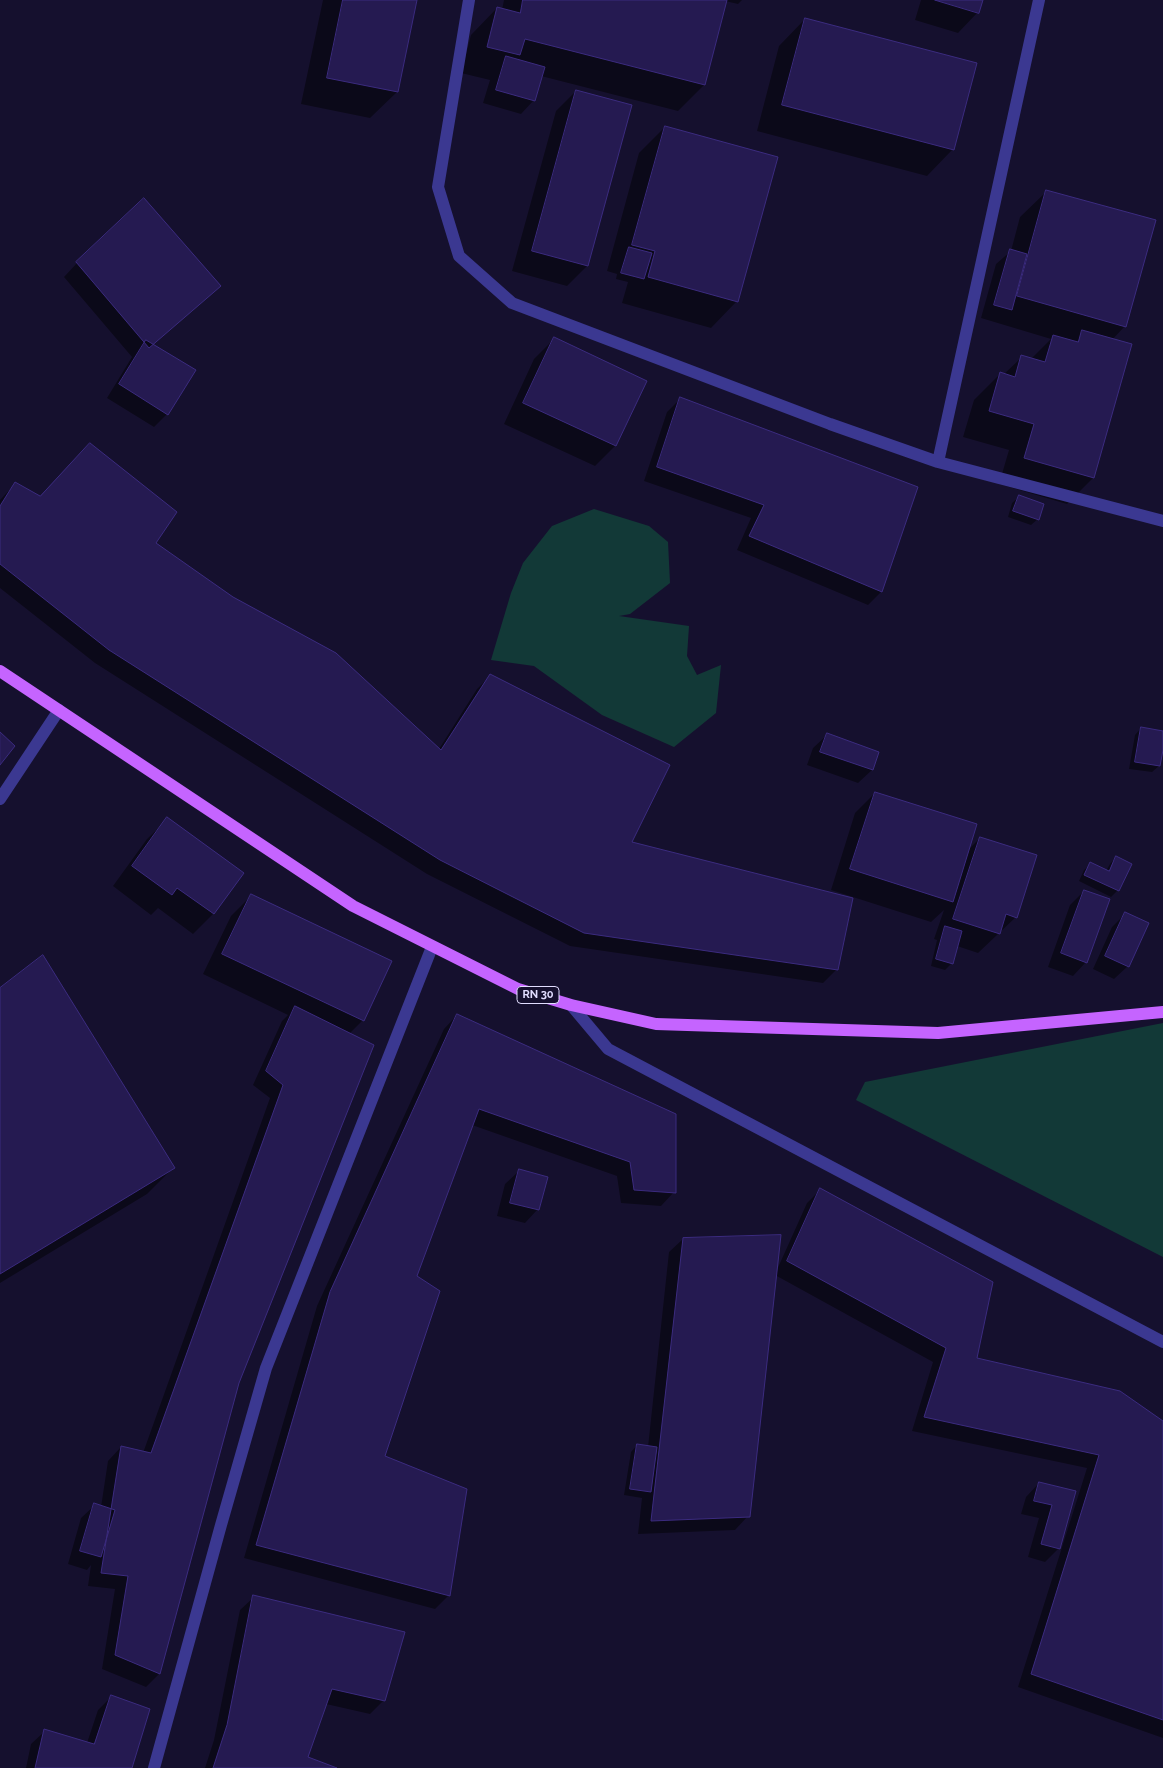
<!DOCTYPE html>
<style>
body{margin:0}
canvas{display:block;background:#15102e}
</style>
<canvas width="1163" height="1768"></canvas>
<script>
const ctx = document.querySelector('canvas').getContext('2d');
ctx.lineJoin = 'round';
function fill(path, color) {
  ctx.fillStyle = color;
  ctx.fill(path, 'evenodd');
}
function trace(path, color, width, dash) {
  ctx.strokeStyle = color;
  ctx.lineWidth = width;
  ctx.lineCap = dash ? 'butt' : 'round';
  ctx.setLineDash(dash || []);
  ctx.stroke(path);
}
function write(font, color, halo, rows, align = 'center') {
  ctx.font = font + ' Raleway,sans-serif';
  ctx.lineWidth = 4.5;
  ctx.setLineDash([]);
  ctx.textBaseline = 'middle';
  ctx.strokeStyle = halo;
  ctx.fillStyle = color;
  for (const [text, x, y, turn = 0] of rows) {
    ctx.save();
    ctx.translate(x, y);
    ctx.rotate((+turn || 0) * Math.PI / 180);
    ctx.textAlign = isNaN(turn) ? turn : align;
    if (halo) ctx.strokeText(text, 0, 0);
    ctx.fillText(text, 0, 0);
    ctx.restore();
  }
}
fill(new Path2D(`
 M594 509 649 526 668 542 670 583 630 614 619 616 689 626 687 656 697 675 721 665 716 713 674 747 602 715 534 666 491 660 511 593 523 563 552 526Z
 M1163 1023V1257L856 1100 865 1082Z`), '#123937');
fill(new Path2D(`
 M323 0H416L397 92 370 118 301 104Z
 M504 0H742L738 4 725 1 704 85 678 111 541 76 534 100 521 114 483 103 490 80 461 73 471 35 497 8 502 10Z
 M921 0H982L978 12 958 33 915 20Z
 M805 19 953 149 927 176 757 131 779 46Z
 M576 91 630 106 587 266 567 286 512 271 556 111Z
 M665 127 737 301 711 328 622 303 628 282 616 279 617 274 607 271 639 153Z
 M1047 191 1125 326 1112 340 1093 478 1067 504 999 484 1009 450 963 437 974 400 1000 374 1003 375 1022 357 1031 359 1051 339 981 318 996 264 1011 251 1020 217Z
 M77 263 219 286 153 345 167 414 154 427 107 398 132 357 64 277Z
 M554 339 615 446 595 466 504 424 534 359Z
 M680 399 881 592 868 605 737 550 751 518 644 481 667 412Z
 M16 483 439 749 477 689 490 676 631 843 837 969 823 983 570 946 427 874 95 663 0 588V500Z
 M1019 497 1038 519 1031 525 1008 517 1012 503Z
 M1141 728 1163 732V744L1159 766 1152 772 1129 769 1135 735Z
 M827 735 878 753 872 770 858 783 807 765 813 748Z
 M875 793 968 850 980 838 1016 917 978 953 957 946 952 963 945 970 931 966 937 940 934 939 944 910 931 922 831 890 855 813Z
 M168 819 242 874 213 914 193 934 158 908 151 915 113 886 147 839Z
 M1116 857 1118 890 1111 897 1079 881 1084 870 1091 864 1106 871 1110 864Z
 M1084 891 1086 962 1073 976 1048 967 1070 905Z
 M251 896 390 962 363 1020 349 1034 238 1383 159 1674 146 1687 102 1669 115 1589 88 1586 91 1565 87 1570 68 1564 81 1518 95 1505 101 1507 108 1461 121 1447 143 1453 270 1098 253 1085 282 1021 288 1015 203 974 231 916Z
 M1125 914 1128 966 1114 979 1093 969 1112 927Z
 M0 990 174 1167 147 1194 0 1283Z
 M457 1015 674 1192 661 1206 621 1203 617 1176 472 1125 416 1277 383 1457 449 1595 435 1609 244 1558 317 1306 444 1029Z
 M519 1171 538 1209 525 1223 497 1216 505 1184Z
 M820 1190 976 1359 1163 1423V1738L1018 1687 1087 1468 912 1431 933 1362 775 1275 748 1516 735 1530 638 1534 642 1498 624 1495 631 1452 637 1445 648 1447 669 1252 683 1239 776 1272 807 1203Z
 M1039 1483 1074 1492 1059 1548 1045 1562 1028 1557 1039 1518 1021 1514 1026 1497Z
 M254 1597 384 1700 370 1714 326 1704 307 1758 334 1768H205L214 1740 240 1610Z
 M111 1697 131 1768H26L31 1744 45 1731 87 1743 98 1710Z`), '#0007');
const building = new Path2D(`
 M343 0H417L398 92 327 78Z
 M523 0H727L705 85 525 39 520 55 487 47 497 7 520 13Z
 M935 0H983L979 13Z
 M805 18 977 63 954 150 782 105Z
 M506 56 545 67 535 101 496 90Z
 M576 90 632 105 588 266 532 251Z
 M665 126 778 157 738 302 648 277 655 251 632 245Z
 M1046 190 1156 220 1126 327 1017 296Z
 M144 198 221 286 149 348 76 262Z
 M629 247 652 253 644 279 621 273Z
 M1010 249 1027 254 1012 310 994 305Z
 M1082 330 1132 344 1094 478 1024 458 1034 424 989 411 1000 372 1015 377 1021 355 1045 362 1053 335 1078 342Z
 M554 337 647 381 616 446 523 403Z
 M146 340 196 370 168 415 119 384Z
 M680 397 918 487 882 592 749 536 764 505 657 467Z
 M90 443 177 512 156 543 233 597 336 653 441 750 490 674 670 765 632 842 853 898 838 970 584 933 440 860 109 650 0 564V506L15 482 40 496Z
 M1019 495 1044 504 1039 520 1013 511Z
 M1141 727 1163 731V750L1160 766 1135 762Z
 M0 732 15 746 0 765Z
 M827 733 879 752 873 770 820 752Z
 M875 792 977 824 953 902 850 869Z
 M167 817 244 873 214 914 177 888 172 895 132 866Z
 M980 837 1037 855 1017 918 1006 914 1000 934 953 919Z
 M1116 856 1132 864 1119 891 1084 875 1090 862 1109 871Z
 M1084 890 1110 899 1087 963 1061 953Z
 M251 894 392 961 364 1021 222 954Z
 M1125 912 1149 923 1129 967 1105 956Z
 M945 926 962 931 953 964 936 959Z
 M43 955 175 1168 0 1274V988Z
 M295 1006 374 1045 239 1383 160 1674 115 1655 128 1576 101 1573 121 1446 151 1453 283 1085 266 1071Z
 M457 1014 676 1114V1193L634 1190 630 1162 479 1109 417 1276 440 1291 385 1456 467 1489 450 1596 256 1545 330 1292Z
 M519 1169 548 1177 539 1210 510 1203Z
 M820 1188 993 1282 977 1358 1120 1391 1163 1421V1720L1031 1674 1099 1455 924 1417 946 1348 787 1261Z
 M781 1235 750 1517 651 1521 683 1238Z
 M637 1444 657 1447 651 1492 630 1489Z
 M1039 1482 1076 1491 1060 1549 1041 1544 1052 1505 1034 1501Z
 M94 1503 115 1510 101 1557 80 1551Z
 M253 1595 405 1632 385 1701 332 1689 308 1757 337 1768H213L227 1725Z
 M111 1695 150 1709 132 1768H35L44 1729 94 1744Z`);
fill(building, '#251a51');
trace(building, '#3b2b7f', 1);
trace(new Path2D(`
 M469 0 438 187 459 256 512 303 830 424 938 462 1163 521
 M938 462 1039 0
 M0 799 59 710
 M571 1005 608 1049 1163 1342
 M154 1768 221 1525 266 1368 432 947`), '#3b3891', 12);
trace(new Path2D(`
 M0 671 353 906 518 989 571 1005 656 1024 938 1033 1163 1012`), '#c564ff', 12);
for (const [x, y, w] of [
 [538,995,42]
]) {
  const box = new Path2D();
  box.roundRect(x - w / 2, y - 8.5, w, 17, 4);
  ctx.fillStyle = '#15102e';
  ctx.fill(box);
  trace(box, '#e1ddff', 1);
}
write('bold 11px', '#e1ddff', null, [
 ["RN 30",538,995]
]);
</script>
